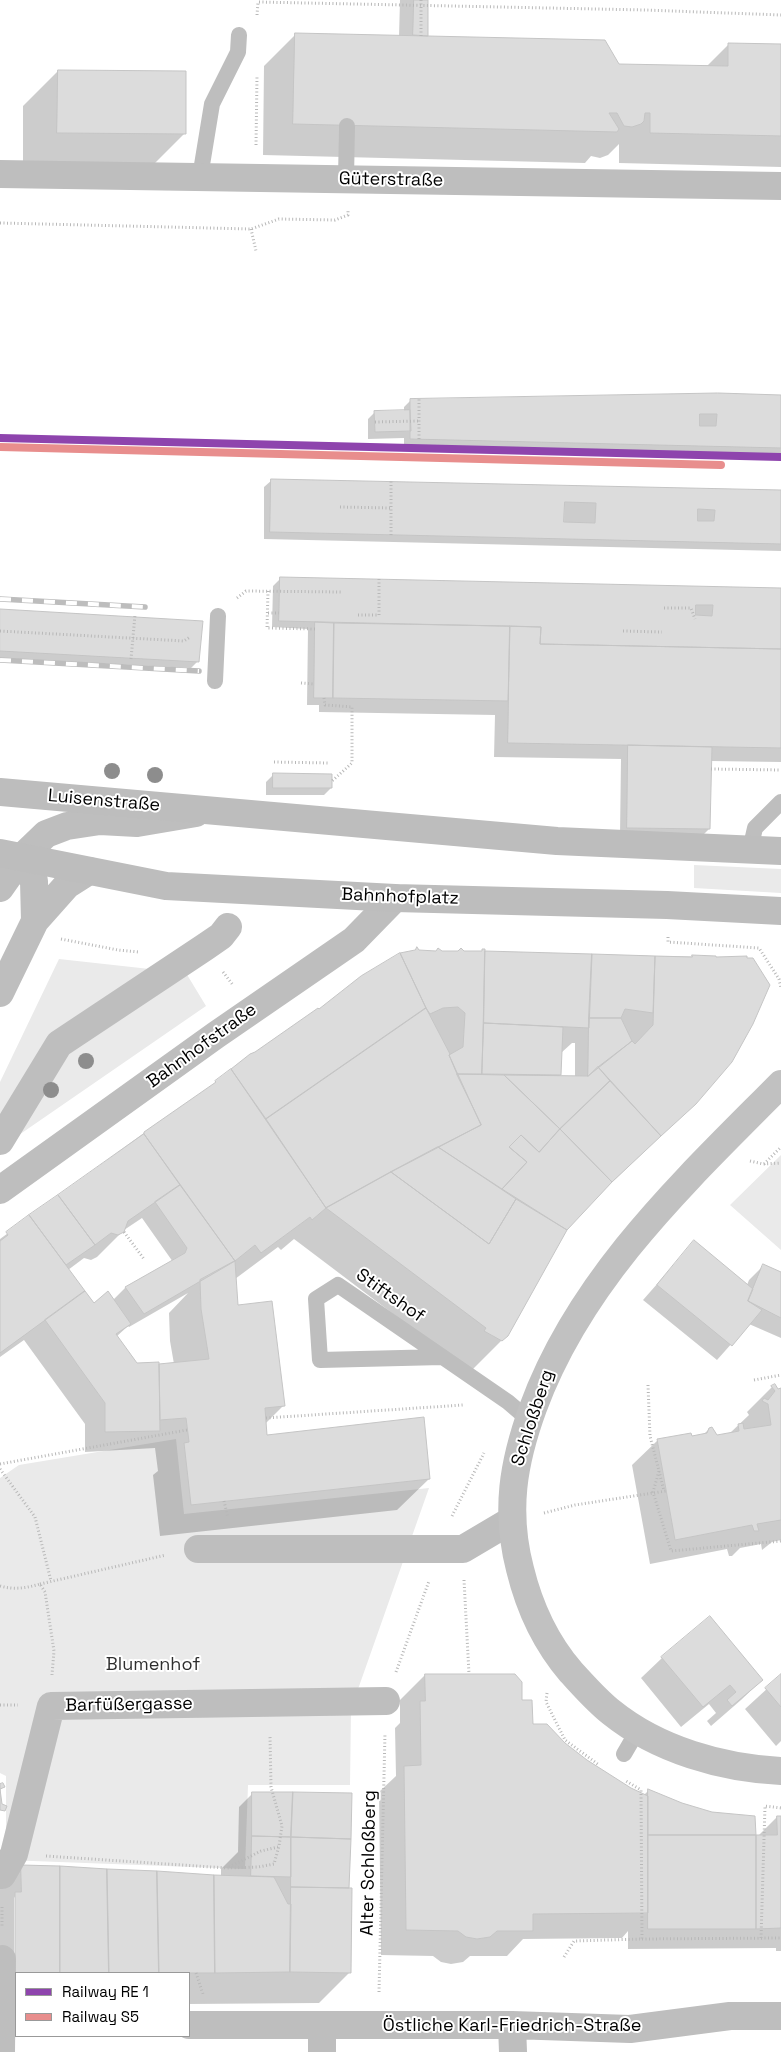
<!DOCTYPE html>
<meta charset="utf-8">
<style>
body{margin:0}
#map{position:relative;width:781px;height:2052px;overflow:hidden;background:#fff;font-family:"Space Grotesk",sans-serif}
canvas{display:block}
.legend{position:absolute;left:15px;top:1972px;width:175px;height:65px;box-sizing:border-box;background:#fff;border:1px solid #999;margin:0;padding:6px 9px;list-style:none;font-size:15px;color:#000}
.legend li{display:flex;align-items:center;gap:10px;height:25px}
.legend b{width:25px;border:1px solid #999}
</style>
<div id="map">
<canvas width="781" height="2052"></canvas>
<ul class="legend">
<li><b style="height:6px;background:#8e44ad"></b>Railway RE 1</li>
<li><b style="height:6px;background:#e88e8d"></b>Railway S5</li>
</ul>
</div>
<script>
const ctx = document.querySelector('canvas').getContext('2d');
ctx.lineJoin = 'round';
function fill(path, color) {
  ctx.fillStyle = color;
  ctx.fill(path, 'evenodd');
}
function trace(path, color, width, dash) {
  ctx.strokeStyle = color;
  ctx.lineWidth = width;
  ctx.lineCap = dash ? 'butt' : 'round';
  ctx.setLineDash(dash || []);
  ctx.stroke(path);
}
function write(font, color, halo, rows, align = 'center') {
  ctx.font = font + ' "Space Grotesk",sans-serif';
  ctx.lineWidth = 4;
  ctx.setLineDash([]);
  ctx.textBaseline = 'middle';
  ctx.strokeStyle = halo;
  ctx.fillStyle = color;
  for (const [text, x, y, turn = 0] of rows) {
    ctx.save();
    ctx.translate(x, y);
    ctx.rotate((+turn || 0) * Math.PI / 180);
    ctx.textAlign = isNaN(turn) ? turn : align;
    if (halo) ctx.strokeText(text, 0, 0);
    ctx.fillText(text, 0, 0);
    ctx.restore();
  }
}
fill(new Path2D(`
 M694 865 781 869V893L694 888Z
 M59 959 186 973 206 1006 0 1148V1082Z
 M781 1155V1250L730 1205Z
 M176 1439 184 1514 429 1488 351 1709 350 1785H248L245 1869 6 1860V1776L0 1773V1478L19 1465Z`), '#eaeaea');
fill(new Path2D(`
 M400 0H427V35L425 37 618 65 706 67 729 44 781 45V167L619 163V144L608 155 600 158 591 156 585 163 263 155 264 66 296 34 399 37Z
 M58 71 184 134 149 169 23 168V106Z
 M781 397V455L404 446V438L368 439V419L375 412 404 411V407L411 400Z
 M272 480 781 492V551L264 539V487Z
 M280 579 781 590V762L710 761 709 829 702 836 620 835 621 759 494 757 495 715 319 712V705H307L308 629 272 627 273 586Z
 M0 610 198 661 191 668 0 658Z
 M273 775 331 788 324 795H266V782Z
 M483 950 484 953 715 957 695 1103 606 1188 566 1229 507 1335 470 1372 294 1239 281 1250 278 1247 235 1279 237 1306 284 1405 265 1424 266 1436 429 1479 397 1510 160 1536 153 1475 158 1471 155 1448 85 1452V1424L24 1340 0 1357V1239L144 1133 207 1090 251 1055 255 1054 319 1010 418 952 480 953ZM572 1043H575V1077H560L561 1053ZM142 1218 173 1262 125 1288 113 1300 94 1305 68 1270 84 1258 91 1260 97 1257 124 1230ZM188 1293 169 1313 170 1341 174 1364 158 1366 136 1365 116 1337 128 1326 129 1327Z
 M694 1242 747 1285 749 1280 763 1266 781 1274V1338L749 1324 717 1360 643 1300Z
 M772 1387 777 1390H781V1540L772 1542 762 1550 761 1544 740 1548 732 1556H729L727 1549 650 1564 632 1465 658 1440 703 1435 709 1429 717 1436 730 1433 749 1415 747 1412Z
 M710 1618 762 1680 741 1700 711 1726 707 1721 716 1713 709 1704 681 1727 641 1678 662 1658Z
 M425 1675 520 1701 531 1725 564 1744 586 1761 630 1789 644 1795 648 1791 668 1800 696 1809 732 1816 755 1836H758L777 1817H781V1951H776V1948L628 1949V1931L622 1938 523 1939 507 1956H470L463 1962 451 1964 441 1962 433 1956 381 1955 379 1792 396 1776 395 1728 400 1723V1700Z
 M781 1676V1741L776 1746 745 1709Z
 M253 1793 348 1889 350 1972 319 2003 189 2004V1973H16V2004H0V1888L22 1866 221 1876V1869L238 1852 239 1807ZM16 1895V1980H14V1898Z`), '#0003');
const building = new Path2D(`
 M414 0H428V36L413 35Z
 M295 33 605 40 619 64 728 66V43L781 44V136L650 133V113H645L644 121 641 124 632 127 624 126 617 113H609L619 129 617 132 293 124Z
 M58 70 186 71V134L57 133Z
 M718 393 781 395V448L410 439V399Z
 M410 410 411 431 375 432 374 411Z
 M700 414H717L716 426H700Z
 M271 479 781 490V544L270 532Z
 M565 502 596 503 595 523 564 522Z
 M698 509 715 510 714 521H698Z
 M280 577 781 588V649L540 644 541 627 279 621Z
 M696 605H713L712 616 696 615Z
 M0 609 203 621 199 662 0 651Z
 M315 622 334 623 333 698H314Z
 M334 623 510 626 508 701 333 698Z
 M510 626 541 627 540 644 781 649V748L508 743Z
 M628 745 712 747 710 829 627 828Z
 M273 773 332 774V788H273Z
 M417 947 419 950 436 951 438 948 442 951H458L461 948 464 951H482V949H485L482 1074H457L449 1055 463 1047 465 1013 458 1007 443 1008 430 1014 426 1008 400 953 415 950Z
 M485 951 592 954 589 1028 484 1023Z
 M400 953 426 1008 266 1119 231 1069 250 1054 255 1052 318 1008 319 1009 361 976Z
 M592 954 655 956 653 1013 625 1009 621 1018H589Z
 M692 955 716 956V957L747 956V958H753L770 985 753 1024 732 1062 696 1104 661 1136 598 1067 632 1041 635 1044 653 1025 655 956 692 957Z
 M426 1008 450 1054 449 1055 481 1125 391 1172 326 1208 266 1119Z
 M589 1018H621L632 1041 588 1076Z
 M484 1023 563 1027 561 1075 482 1074Z
 M598 1067 610 1081 560 1129 504 1075 588 1076Z
 M231 1069 326 1208 312 1220 310 1217 261 1253 255 1245 235 1261 144 1134V1132L216 1082 215 1081Z
 M457 1074 504 1075 560 1129 539 1152 521 1135 509 1147 527 1162 502 1189 438 1147 481 1125Z
 M610 1081 661 1136 612 1182 560 1129Z
 M560 1129 612 1182 567 1230 502 1189 527 1162 509 1147 521 1135 539 1152Z
 M144 1134 180 1185 128 1221 124 1232 118 1235 111 1233 95 1245 58 1195Z
 M438 1147 516 1199 489 1244 391 1172Z
 M391 1172 489 1244 516 1199 567 1230 508 1336 502 1341 484 1331 486 1328 326 1208Z
 M180 1185 235 1261 144 1314 125 1287 185 1253 187 1248 155 1202Z
 M58 1195 95 1245 66 1265 29 1215Z
 M29 1215 85 1291 0 1353V1241L8 1235 6 1232Z
 M694 1240 753 1289 748 1301 762 1310 732 1346 657 1285Z
 M235 1261 238 1305 272 1301 285 1406 265 1408 267 1435 424 1417 430 1479 191 1505 184 1443 189 1442 186 1418 160 1420 159 1364 209 1359 201 1309 200 1280Z
 M763 1264 781 1272V1318L748 1301Z
 M85 1291 94 1303 108 1291 131 1324 116 1334 137 1363 159 1362 160 1431 105 1432V1403L45 1320Z
 M775 1384 778 1389 781 1388V1520L757 1524 759 1531H754L752 1525 675 1540 657 1439 691 1433 692 1436 707 1433 709 1428 712 1427 717 1435 739 1431 738 1424 743 1423 744 1429 771 1425 768 1404 762 1401 764 1398 768 1400 775 1391 771 1386Z
 M710 1616 763 1680 732 1706 727 1700 736 1692 730 1685 703 1707 661 1657Z
 M425 1674H515L522 1682V1700H532L533 1724H547L565 1743 587 1760 631 1788 648 1796V1913L533 1914V1931H497L490 1937 477 1939 466 1937 458 1931 406 1930 404 1766 421 1765 420 1701H425Z
 M781 1674V1707L765 1688Z
 M3 1783 5 1787 0 1789 2 1804 7 1806 5 1811 0 1810V1784Z
 M648 1789 682 1803 712 1812 755 1816 756 1835H648Z
 M252 1792H293L291 1837 252 1836Z
 M293 1792 352 1793 351 1839 291 1837Z
 M777 1816H781V1928L756 1929V1835H777Z
 M648 1835H756V1929H648Z
 M252 1836 291 1837V1877L251 1876Z
 M291 1837 351 1839 349 1888 291 1887Z
 M21 1865 60 1866V1973H15V1892H21Z
 M60 1866 107 1869 109 1973H60Z
 M107 1869 157 1871 159 1973H109Z
 M157 1871 214 1875 215 1973H159Z
 M214 1875 274 1877 288 1904H291L290 1972 215 1973Z
 M291 1887 352 1888 351 1973 290 1972Z`);
fill(building, '#dcdcdc');
trace(building, '#c5c5c5', 1);
trace(new Path2D(`
 M257 15 258 2 645 10 781 15
 M421 36V0
 M256 145 257 76
 M0 223 251 229 279 219 335 220 348 215V211
 M251 229 256 251
 M375 422 419 421
 M419 439V398
 M340 507 391 508
 M391 535V481
 M268 591 267 628 315 629
 M237 598 246 591 342 592
 M664 608H691L695 619
 M268 613H279
 M358 615H379V578
 M0 631 184 641 190 637
 M623 631 662 632
 M131 659 135 615
 M301 683 314 684
 M324 698 325 705 352 707V763L332 781
 M274 762 328 763
 M711 769 781 770
 M668 937V942L759 948 779 979 781 988
 M61 939 118 950 139 952
 M223 972 233 985
 M750 1161 763 1164 781 1163
 M764 1164 781 1147
 M124 1232 144 1259
 M754 1380 781 1375
 M648 1385 650 1436 659 1471 653 1492 671 1551 781 1541
 M266 1418 463 1405
 M0 1464 187 1430
 M0 1469 35 1517 51 1581
 M659 1471 664 1491
 M224 1501 228 1518
 M544 1513 575 1505 666 1491
 M452 1516 484 1453
 M464 1580 469 1674
 M40 1584 166 1555
 M0 1586C14 1590 27 1588 40 1584L45 1592 54 1651 52 1675
 M396 1672 429 1581
 M547 1693 546 1702 565 1740 599 1765
 M0 1705H18
 M46 1856 227 1868 258 1867 274 1864 279 1846 282 1826 271 1787 270 1736
 M229 1867 261 1851 278 1847
 M2 1907V1928
 M761 1938 765 1806 781 1808
 M642 1939 781 1938
 M564 1957 574 1941 642 1939 641 1790 626 1781
 M196 1973 203 1994
 M379 1992 385 1733`), '#b8b8b8', 3, [1, 2.5]);
trace(new Path2D(`
 M200 177 212 104 238 52 239 35
 M346 179 347 126
 M215 681 218 616
 M750 850 755 828 781 802
 M442 1357 320 1360 316 1299 338 1285 508 1402 529 1420
 M624 1754 638 1730`), '#bebebe', 16);
trace(new Path2D(`
 M0 174 781 186
 M21 858 34 881 35 921
 M0 888 21 858 46 834 67 826 100 821 137 823 196 813
 M0 993 35 921 67 885 89 871
 M0 1141 59 1044 205 947 221 936 228 927
 M0 1190 216 1035 354 940 395 898
 M198 1549H463L512 1520
 M0 1875H2L14 1854 51 1706 386 1701
 M189 2025H512L630 2029 730 2016H781
 M512 2025 513 2052
 M1 2052 2 1959
 M322 2052V2025`), '#bebebe', 28);
trace(new Path2D(`
 M781 1084C685 1181 581 1277 533 1408 513 1463 505 1511 520 1569 529 1606 546 1643 571 1672 584 1686 596 1700 611 1712 658 1750 722 1768 781 1771`), '#c1c1c1', 28);
trace(new Path2D(`
 M0 792 557 841 781 851
 M0 853 166 886 395 898 667 905 781 911`), '#bdbdbd', 28);
const rail = new Path2D(`
 M0 599 145 607
 M0 660 199 671`);
trace(rail, '#bdbdbd', 5.5);
trace(rail, '#fff', 4, [11]);
trace(new Path2D(`
 M0 438 781 457`), '#8e44ad', 8);
trace(new Path2D(`
 M0 447 721 465`), '#e88e8d', 8);
ctx.fillStyle = '#8d8d8d';
for (const [x, y] of [
 [112,771],
 [155,775],
 [86,1061],
 [51,1090]
]) {
  ctx.beginPath();
  ctx.arc(x, y, 8, 0, 2 * Math.PI);
  ctx.fill();
}
write('18px', '#000', '#fff', [
 ["Güterstraße",391,180,1],
 ["Luisenstraße",104,801,5],
 ["Bahnhofplatz",400,897,2],
 ["Bahnhofstraße",202,1046,-36],
 ["Stiftshof",390,1296,35],
 ["Schloßberg",533,1418,-72],
 ["Barfüßergasse",129,1705,-1],
 ["Alter Schloßberg",369,1863,-89],
 ["Östliche Karl-Friedrich-Straße",512,2026]
]);
write('18px', '#2f2f2f', '#fff', [
 ["Blumenhof",153,1665]
]);
</script>
